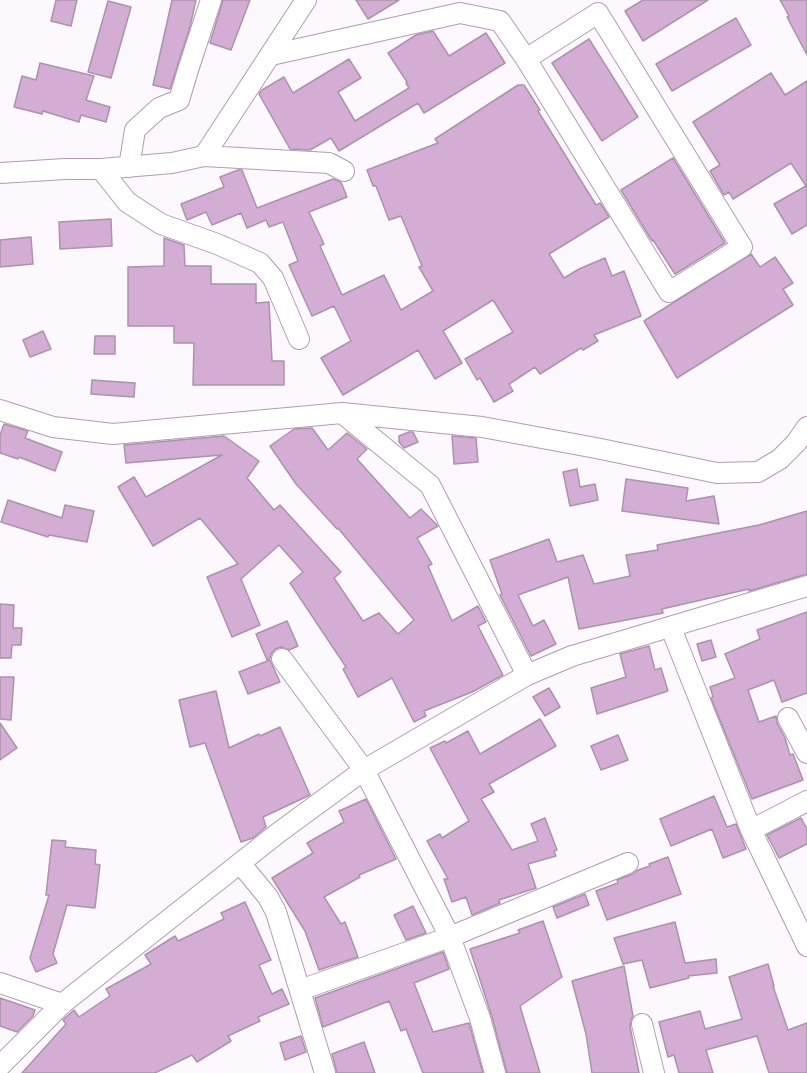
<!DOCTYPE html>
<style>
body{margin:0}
canvas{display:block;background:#fdf8fd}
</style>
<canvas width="807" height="1073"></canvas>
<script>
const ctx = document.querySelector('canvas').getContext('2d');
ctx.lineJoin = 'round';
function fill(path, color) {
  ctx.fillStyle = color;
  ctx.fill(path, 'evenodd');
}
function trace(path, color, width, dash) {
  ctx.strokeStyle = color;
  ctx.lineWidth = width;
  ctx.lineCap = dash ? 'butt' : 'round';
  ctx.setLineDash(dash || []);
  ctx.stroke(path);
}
const building = new Path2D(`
 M56 0H77L71 26 51 21Z
 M172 0H196L190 27 170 89 153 85Z
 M223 0H250L231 50 210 43Z
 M356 0H399L368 19Z
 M643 0H708L643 41 625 11Z
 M780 0H807V55L787 17 789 16Z
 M108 1 131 7 111 78 88 72Z
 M736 18 751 45 672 91 656 64Z
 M433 31 449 56 486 33 505 63 424 113 418 103 339 151 331 138 310 150 290 149 259 94 262 90 284 77 293 93 349 59 361 78 338 92 355 121 409 88 406 83 407 82 388 53 416 35Z
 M589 39 638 117 602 141 552 63Z
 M40 63 94 76 86 100 110 107 106 122 81 115 79 122 43 111 42 114 14 107 22 76 36 80Z
 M771 73 785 95 807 81V225L792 234 774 204 806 186 791 163 733 199 729 192 724 195 710 171 720 165 693 122Z
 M518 85H524L540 110 538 111 596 205 600 203 609 217 549 254 564 278 579 269 605 258 612 276 624 271 641 316 594 335 598 341 583 350 581 348 540 374 535 367 509 384 513 391 494 402 480 378 477 380 465 359 513 332 493 300 443 331 462 363 435 379 418 350 343 395 321 358 351 341 334 306 312 316 289 265 298 261 283 222 269 227 266 220 247 228 241 213 212 225 206 212 187 220 181 204 224 187 220 177 238 170H242L257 208 333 179 341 182 347 197 309 212 324 244 320 246 342 295 384 275 401 310 433 291 419 267 422 266 401 216 389 220 376 186H373L367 170 438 143 435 139Z
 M673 158 725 243 675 274 653 240 652 241 621 190Z
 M111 219 112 246 60 249 59 222Z
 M31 237 33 264 0 267V240Z
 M164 238 184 245 185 266H211V284H256V303L269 302 272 361H284V385H193L194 343H174V326H128V267L164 266Z
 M751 254 760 267 775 257 793 283 783 289 793 305 677 378 644 321Z
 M43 331 51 349 30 357 23 340Z
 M95 336H115V354H94Z
 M92 380 135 383 134 397 91 394Z
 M4 424 28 431 25 438 62 452 55 471 19 457 18 459 0 453V435Z
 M312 428 328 450 347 433 367 449 357 459 410 518 421 509 438 526 417 538 432 564 428 566 452 621 478 606 486 622 478 626 503 675 472 692 424 711 426 716 414 722 392 678 358 697 343 669 346 667 290 583 303 572 279 545 241 579 260 625 232 637 207 577 238 564 200 518 153 546 118 487 134 477 146 497 222 455 126 463 124 445 224 436 259 461 247 478 274 510 280 505 341 572 334 578 363 621 379 613 398 634 414 620 338 528 337 529 296 484 270 446 294 429Z
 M409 432H413L418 442 404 448 399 442V436Z
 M452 436 476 438 478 462 454 464Z
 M577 469 580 487 595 484 598 500 570 506 563 472Z
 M626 479 688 488 686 501 714 496 719 524 622 511Z
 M8 500 62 518 65 505 94 511 87 542 49 535 48 537 1 522Z
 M807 511V574L749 591V589L662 609 663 613 579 629 568 577 518 595 533 626 544 620 556 644 531 656 500 595 502 594 490 560 549 539 557 562 583 555 594 584 630 576 626 555 658 550 657 545 759 525Z
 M0 604 14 605 13 628H22L21 645H12L11 658H0Z
 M807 612V693L782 702 774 680 748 690 759 722 776 716 777 723 785 738 790 755 793 754 803 780 752 799 711 698 713 697 710 687 735 678 725 654 760 639 757 630Z
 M287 621 298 646 289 650 281 647 275 649 271 654 270 658 267 660 256 634Z
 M711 640 716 657 702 661 697 644Z
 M649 646 655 670 661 668 668 691 597 714 591 688 626 677 620 654Z
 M270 660 280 682 248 694 239 672Z
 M0 677H14L11 720 0 719Z
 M549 688 560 707 545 716 533 697Z
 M216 691 229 748 259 734 260 736 280 727 310 795 263 817 266 827 253 838 241 842 205 743 190 747 179 700Z
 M540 719 556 746 489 784 494 792 481 799 512 850 538 841 531 824 545 818 557 850 554 851 556 856 528 864 536 888 499 900 500 903 472 915 466 897 452 902 444 879H448L427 841 440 834 442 838 469 821 430 748 445 741 446 743 468 731 480 754Z
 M0 723 17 748 0 760Z
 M618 735 628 760 601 770 591 746Z
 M714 796 727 827 736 824 746 849 723 858 712 829 671 846 660 819Z
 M366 799 396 859 359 875 360 877 324 897 341 924 345 922 358 957 319 970 305 931 272 878 313 853 307 843 344 822 339 811Z
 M801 818 807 829V844L779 858 767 835Z
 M52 840 66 841 65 847 96 850 95 864 100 865 95 908 67 905 53 954 57 963 36 972 30 958 49 895H46Z
 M668 857 681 894 607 920 596 891 618 883 617 880 633 874 638 870 650 866 649 864Z
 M585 894 589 905 557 918 553 907Z
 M245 902 271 960 259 965 272 994 282 989 289 1004 258 1017 260 1021 228 1036 231 1041 197 1062 192 1055 155 1073H22L66 1024 63 1020 74 1010 79 1017 110 996 106 989 151 964 145 955 175 936 178 941 224 919 221 913Z
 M413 906 426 933 406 940 394 915Z
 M543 921 562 977 520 1006 540 1073H507L492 1017 470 949 520 933 518 930Z
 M675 922 685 963 716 959 717 973 688 976 689 978 650 988 642 960 623 964 614 938Z
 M443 952 449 969 414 983 433 1032 469 1023 483 1073H423L406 1029 401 1031 389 1001 323 1027 315 998Z
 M768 964 774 986H773L788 1030 807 1023V1073H769L757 1036 706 1050 713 1073H679L674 1055 668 1057 659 1022 700 1011 705 1029 742 1019 729 977Z
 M624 966 633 1016 631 1020 630 1026 639 1073H592L586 1034 572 981Z
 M0 998 35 1010 33 1016 17 1032 0 1026Z
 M301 1036 306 1052 285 1060 280 1043Z
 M364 1042 375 1073H337L332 1054Z`);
fill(building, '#d4add5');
trace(building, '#aa93ab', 1.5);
const street = new Path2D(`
 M271 55 460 13 500 21 526 59 598 13 742 247 669 292 526 59
 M204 156 306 0
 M129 167 135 130 159 108 179 100 188 70 211 0
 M101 169 127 202 161 224 217 244 260 263 273 278 299 339
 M0 173 65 169H101L172 163 204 156 329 163 344 171
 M0 410 53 427 113 434 342 413 482 427 596 448 717 473 758 472 780 459 796 443 807 427
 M342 413 430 485 527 675
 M671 628 751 830 807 946
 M282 659 364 770 450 937 480 1018 495 1073
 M788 718 807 753
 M751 830 807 801
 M240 863 268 897 276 912 325 1073
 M0 983 62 1004
 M300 990 450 937 628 863
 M642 1024 654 1073
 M0 1066 62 1004 278 833 364 770 527 675 572 656 807 586`);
trace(street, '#b29bb3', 22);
trace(street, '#fff', 20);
</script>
